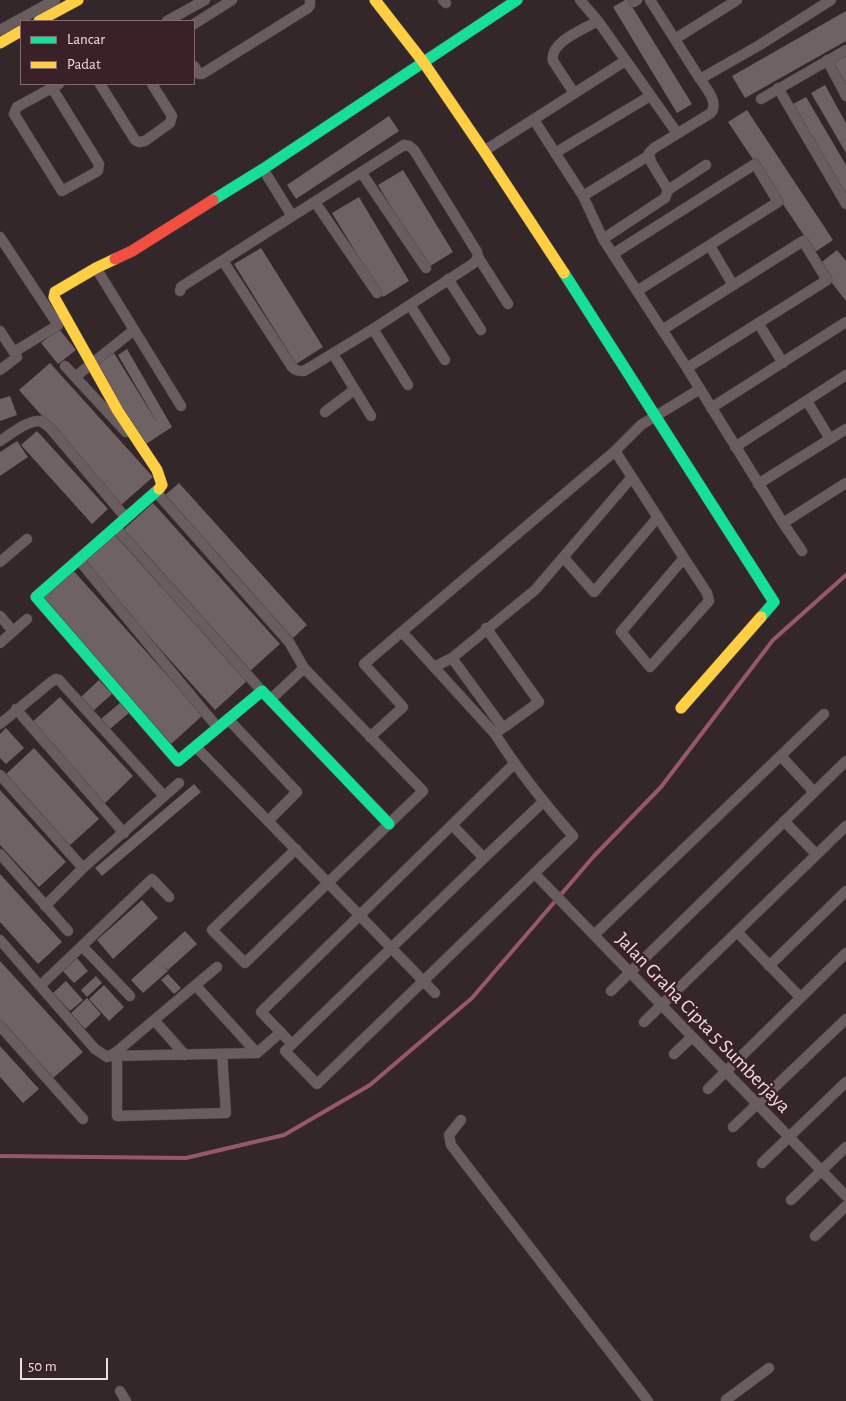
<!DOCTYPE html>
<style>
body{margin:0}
#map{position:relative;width:846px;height:1401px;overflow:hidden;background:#34272a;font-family:"Alegreya Sans",sans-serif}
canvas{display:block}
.legend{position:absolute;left:20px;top:20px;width:175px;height:65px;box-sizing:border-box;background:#3a2127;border:1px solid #826c71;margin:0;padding:6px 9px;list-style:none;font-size:15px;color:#eedce0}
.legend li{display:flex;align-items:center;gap:10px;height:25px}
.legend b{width:25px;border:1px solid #826c71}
.scale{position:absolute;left:20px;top:1358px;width:88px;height:22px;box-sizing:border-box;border:2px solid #eedce0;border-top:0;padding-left:6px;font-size:15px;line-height:18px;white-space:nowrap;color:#eedce0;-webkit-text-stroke:4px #3a2127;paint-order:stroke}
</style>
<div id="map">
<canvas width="846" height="1401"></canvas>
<ul class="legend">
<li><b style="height:6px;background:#16e098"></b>Lancar</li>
<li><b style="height:6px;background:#ffcf43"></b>Padat</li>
</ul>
<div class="scale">50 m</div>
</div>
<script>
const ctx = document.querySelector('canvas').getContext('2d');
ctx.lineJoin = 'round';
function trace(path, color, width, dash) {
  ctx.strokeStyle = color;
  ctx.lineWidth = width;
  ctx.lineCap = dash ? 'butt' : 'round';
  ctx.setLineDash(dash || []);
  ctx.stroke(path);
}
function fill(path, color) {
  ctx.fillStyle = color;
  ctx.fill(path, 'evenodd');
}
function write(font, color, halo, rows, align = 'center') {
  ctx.font = font + ' "Alegreya Sans",sans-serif';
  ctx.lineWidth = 5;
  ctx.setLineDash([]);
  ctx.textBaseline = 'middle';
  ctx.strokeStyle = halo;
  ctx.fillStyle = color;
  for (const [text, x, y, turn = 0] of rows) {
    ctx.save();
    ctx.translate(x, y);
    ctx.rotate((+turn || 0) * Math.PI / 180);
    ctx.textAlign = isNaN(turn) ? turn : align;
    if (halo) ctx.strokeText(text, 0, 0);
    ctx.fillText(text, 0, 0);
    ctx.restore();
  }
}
trace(new Path2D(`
 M0 1156 186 1158 284 1135 370 1085 472 998 594 856 661 787 773 640 846 575`), '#975969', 4);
fill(new Path2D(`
 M625 0H628L692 104 677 113 613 7Z
 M846 11V41L745 98 732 76Z
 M846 56V90L832 63Z
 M825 85 846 123V153L811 93Z
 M806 97 846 165V196L793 104Z
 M747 110 833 240 815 252 728 122Z
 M389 116 399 131 296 199 287 185Z
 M403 170 453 252 427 268 378 185Z
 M359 197 409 281 383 297 332 213Z
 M261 248 323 347 296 364 234 264Z
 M837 250 846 261V301L818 265Z
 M59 329 76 350 58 364 41 343Z
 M127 349 172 427 143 446 93 366 114 353 158 424 118 355Z
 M50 363 153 477 121 505 19 390Z
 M10 396 17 415 0 421V399Z
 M37 431 108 509 92 524 21 445Z
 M17 441 28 457 0 476V452Z
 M179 483 307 625 292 639 164 496Z
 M153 503 280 644 249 672 122 531Z
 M113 533 247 681 215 710 82 562Z
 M71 568 203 715 170 745 38 598Z
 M99 680 112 694 92 712 80 698Z
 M60 697 133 776 103 805 29 725Z
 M121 702 130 712 110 729 101 719Z
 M6 728 24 748 6 764 0 758V734Z
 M34 748 99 819 69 846 4 776Z
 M194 784 201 792 102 876 95 868Z
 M0 790 66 862 39 887 0 845Z
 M0 874 62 942 38 964 0 922Z
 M142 900 158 918 113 959 97 940Z
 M185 931 197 944 168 970 163 966 168 971 143 993 131 980Z
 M77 958 88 971 74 983 63 971Z
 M0 961 83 1052 52 1079 0 1022Z
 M168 974 181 988 174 994 161 980Z
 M96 976 102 983 87 997 81 990Z
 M66 981 83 1000 70 1011 53 993Z
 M104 985 124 1007 109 1021 89 999Z
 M87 998 101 1014 85 1029 71 1013Z
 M0 1046 39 1089 23 1103 0 1077Z`), '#6f6265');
const street = new Path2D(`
 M443 0 446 3
 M580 0 598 21 677 133
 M650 0 700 79 758 46 831 0
 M634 2 637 0
 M167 21 205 0
 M194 24 232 0
 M0 30 55 0
 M675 39 737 0
 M827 60 846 96
 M194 66 199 74H202L308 8 310 5V0
 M100 84 135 140 139 142 145 141 170 123 172 116 152 84
 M52 88 99 164 98 171 62 191 14 114 17 107 59 84
 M778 88 846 204
 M574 93 553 61C549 42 584 29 598 21
 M761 99 846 50
 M534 120 583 196 603 239 687 368 783 523 802 551
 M484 151 625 61
 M555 153 650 96
 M263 169 292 216
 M361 172 426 268
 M668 190 706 165
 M583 196 648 156
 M315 202 377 293
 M0 237 58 325 14 352
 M603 239 665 198 668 190 651 162 649 153 654 148 711 113C719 102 706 88 700 79
 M710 246 733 285
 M613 254 755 164 778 202 637 291
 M478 257 508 304
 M96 268 181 406
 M448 279 481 330
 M180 291 181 287C255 240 330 192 404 145L409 146 414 150 477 252 478 257 474 263 373 329 304 371C299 371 296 371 292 367L223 261
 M410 305 445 360
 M758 323 783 363
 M373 329 408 385
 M662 330 803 241 827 280 687 368
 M0 331 17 357 0 370
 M333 354 371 416
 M65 366 126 432
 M75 377 134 330
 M807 401 830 439
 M711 408 846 322
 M325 412 354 390
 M0 441C11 434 27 420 41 421L50 428 126 518
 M735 447 846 375
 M615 451 684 558 707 593 709 601 650 667 621 632 684 558
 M758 484 846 429
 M156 492 289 642 304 668 423 791 245 963 212 930 296 849
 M783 523 846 483
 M115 527 262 691
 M563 557 594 592 658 517
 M78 559 218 728
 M0 562 27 539
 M0 616 13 631
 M403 633 434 667 452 658 535 590 632 477
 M0 643 27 619
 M452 658 503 728 539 702 486 628
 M434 667 495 734 500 730
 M270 700 304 668
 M16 709 124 833
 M228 719 297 792 268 821
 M0 724 51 682 56 679 59 680 164 796
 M370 737 403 707 364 664 615 451 641 425 700 389
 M196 747 435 993
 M781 756 814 792
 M0 775 83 868
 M784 821 816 854
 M452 825 484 858 285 1051 317 1084 573 836C544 803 518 770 495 734
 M0 854 68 931
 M484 858 543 802
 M535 874 846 1196
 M45 906 83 868 179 783
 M737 932 800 997
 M594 935 824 714
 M0 940 95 1049 107 1057 115 1053 217 967
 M82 946 130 996
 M769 966 846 891
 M41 985 152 879 169 897
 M196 986 257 1053
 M611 991 846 761
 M154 1020 185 1055
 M644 1022 846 826
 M0 1026 83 1119
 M292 1044 261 1012 514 764
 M674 1054 692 1037
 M111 1056 257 1053 281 1032
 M117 1056V1116L226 1113 222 1054
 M708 1089 846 953
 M461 1120 449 1135 451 1145 648 1401
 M733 1127 846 1019
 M762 1163 846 1082
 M791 1200 846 1147
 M815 1236 846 1206
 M120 1391 126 1401
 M727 1401 726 1400 769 1368`);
const fast = new Path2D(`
 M213 200 263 169 517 0
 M564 273 774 602 761 617
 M159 489 36 597 178 761 262 691 389 824`);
const slow = new Path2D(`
 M375 0 424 63 484 151 564 273
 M39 21 78 0
 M0 43 21 31
 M115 259 96 268 55 292 54 297 118 411 157 470 162 485 159 489
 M681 708 761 617`);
const jam = new Path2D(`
 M115 259 132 251 213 200`);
trace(street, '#514548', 11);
trace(fast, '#514548', 12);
trace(slow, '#514548', 12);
trace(jam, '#514548', 12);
trace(street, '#695d60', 10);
trace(fast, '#16e098', 11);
trace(slow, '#ffcf43', 11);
trace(jam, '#f24e42', 11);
write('20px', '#eedce0', '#3a2127', [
 ["Jalan Graha Cipta 5 Sumberjaya",703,1023,46]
]);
</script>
